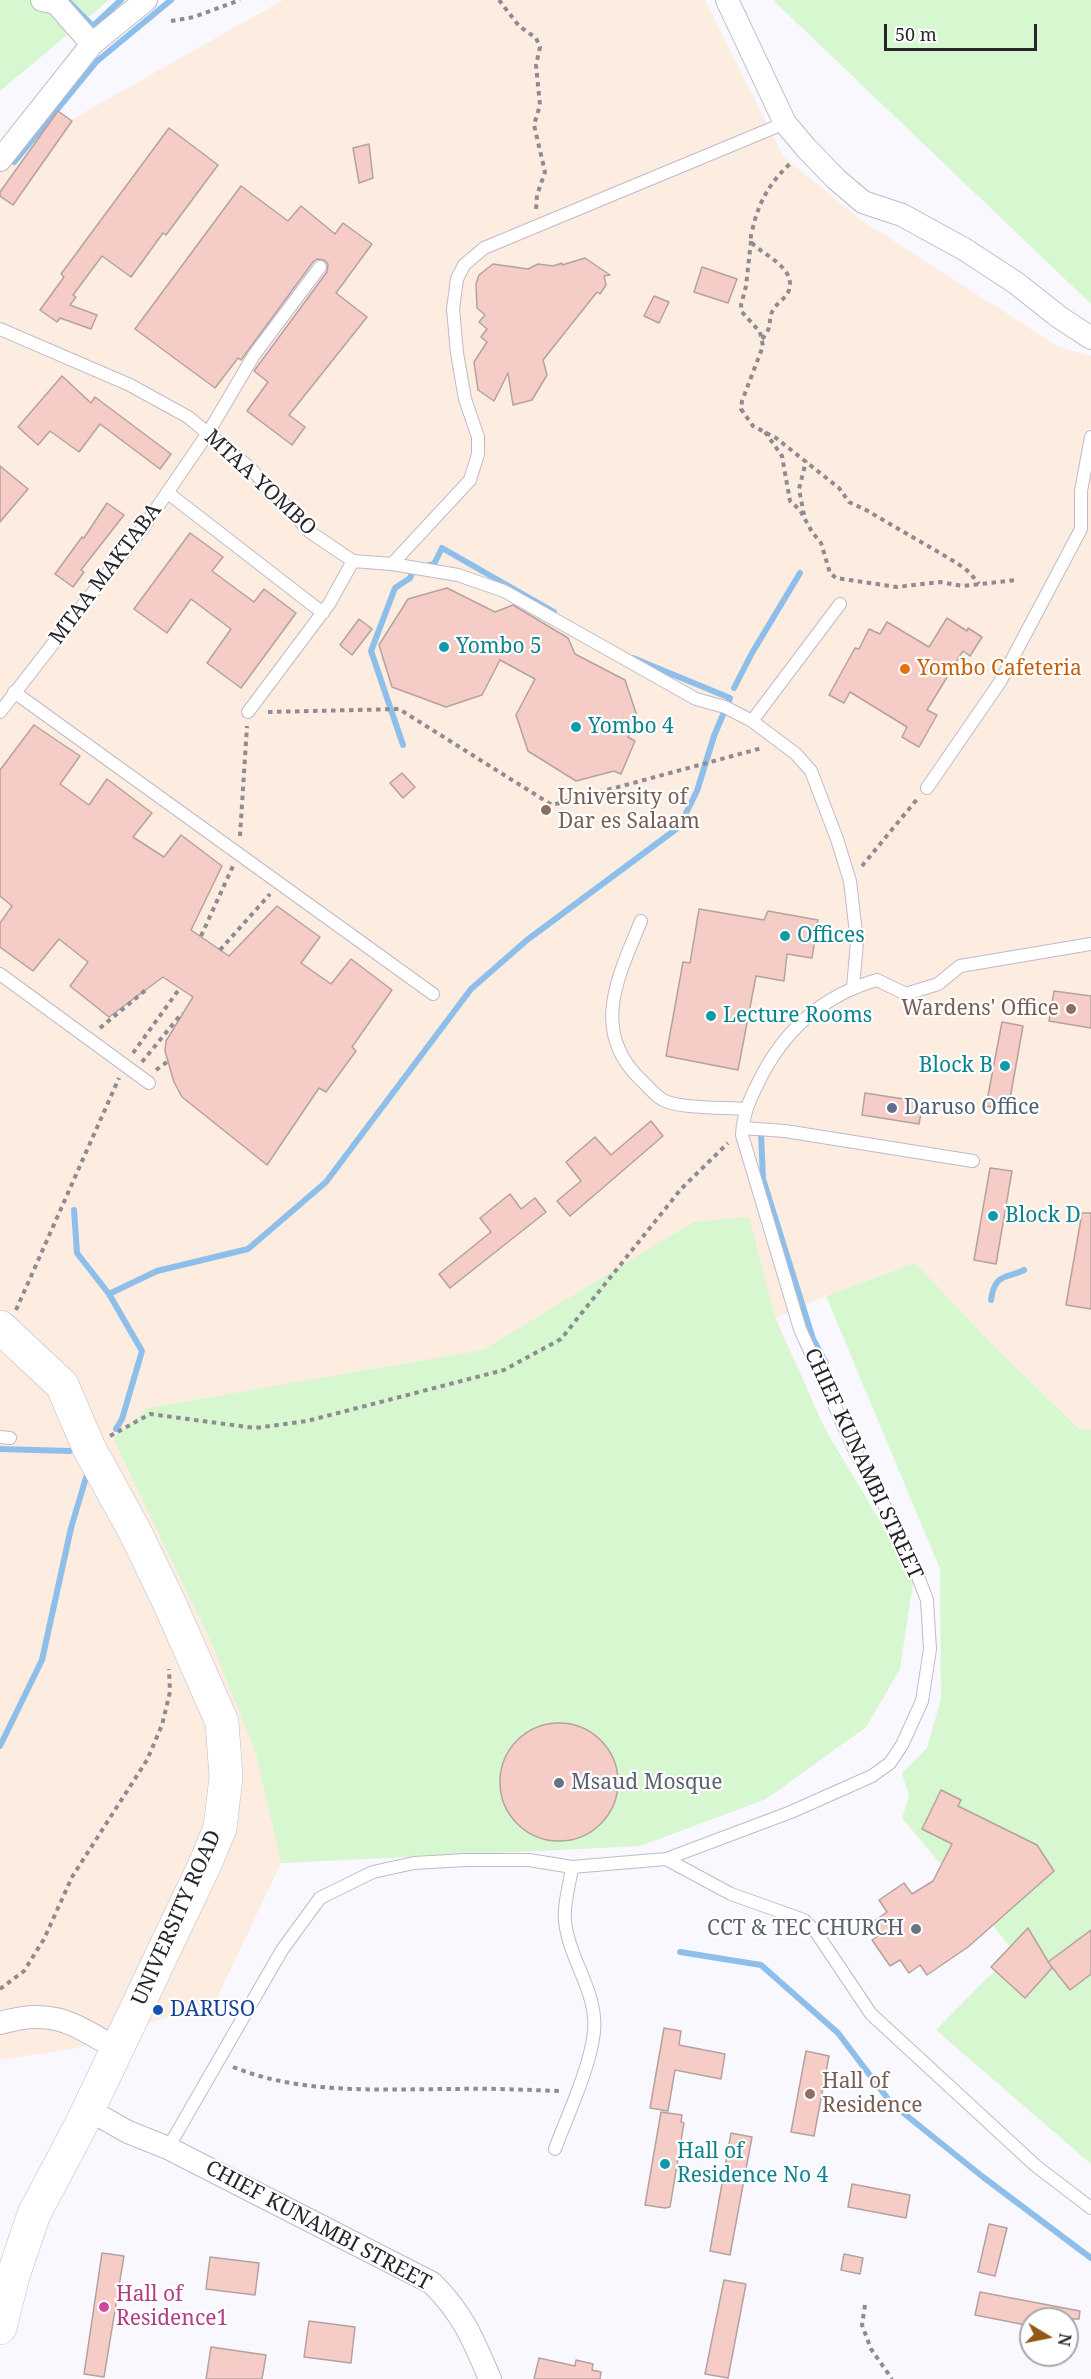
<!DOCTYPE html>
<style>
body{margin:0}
#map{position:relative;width:1091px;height:2379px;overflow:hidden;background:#faf8ff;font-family:"Noto Serif",serif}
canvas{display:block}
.north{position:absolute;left:1019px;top:2307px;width:60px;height:60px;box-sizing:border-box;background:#fff;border:2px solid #a9a8aa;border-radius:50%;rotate:100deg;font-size:16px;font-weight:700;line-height:24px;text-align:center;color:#27262b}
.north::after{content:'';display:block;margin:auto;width:21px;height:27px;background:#915a12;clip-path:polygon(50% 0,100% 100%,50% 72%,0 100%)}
.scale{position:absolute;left:884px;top:24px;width:153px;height:27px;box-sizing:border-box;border:3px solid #27262b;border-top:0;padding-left:8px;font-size:18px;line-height:21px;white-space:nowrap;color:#27262b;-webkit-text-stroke:4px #fff;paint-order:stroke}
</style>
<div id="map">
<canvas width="1091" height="2379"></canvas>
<div class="north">N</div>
<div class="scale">50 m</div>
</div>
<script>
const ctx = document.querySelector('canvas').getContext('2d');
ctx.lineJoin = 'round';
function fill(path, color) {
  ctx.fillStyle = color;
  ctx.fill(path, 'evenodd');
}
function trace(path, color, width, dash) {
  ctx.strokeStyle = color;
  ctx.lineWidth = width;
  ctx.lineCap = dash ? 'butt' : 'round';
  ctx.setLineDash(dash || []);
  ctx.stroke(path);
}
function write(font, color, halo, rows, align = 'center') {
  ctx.font = font + ' "Noto Serif",serif';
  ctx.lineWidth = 4.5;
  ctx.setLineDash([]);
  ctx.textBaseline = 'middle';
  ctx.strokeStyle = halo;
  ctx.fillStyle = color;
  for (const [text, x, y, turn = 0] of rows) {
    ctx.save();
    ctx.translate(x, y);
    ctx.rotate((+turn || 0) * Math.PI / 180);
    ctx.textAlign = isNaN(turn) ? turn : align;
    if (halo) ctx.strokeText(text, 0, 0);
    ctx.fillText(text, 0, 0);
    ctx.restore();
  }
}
fill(new Path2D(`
 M283 0H705L783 156 858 218 1059 347 1091 356V1430H1080L992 1344 915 1263 826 1296 776 1318 825 1429 900 1669 866 1727 766 1799 640 1846 281 1863 216 2000 78 2048 0 2060V160Z`), '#fcede0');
fill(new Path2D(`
 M0 0H109L0 91Z
 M774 0H1091V304L776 3Z
 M749 1217 775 1318 825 1429 914 1578 900 1669 866 1727 766 1799 640 1846 281 1863 256 1753 213 1646 113 1438 148 1408 483 1350 694 1222Z
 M915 1263 992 1344 1080 1430H1091V2164L936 2030 1014 1951 902 1818 909 1796 902 1773 927 1748 941 1699 940 1569 826 1296Z`), '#d6f7cf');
trace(new Path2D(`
 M70 3 93 26 121 0
 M14 162 96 62 171 0
 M734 688 752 653 800 573
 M403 745 371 651 395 588 410 578 414 569 434 564 442 548 554 612
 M761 1133 763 1179 813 1339 826 1363
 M74 1210 77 1253 109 1294 142 1351 122 1419 116 1429
 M109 1294 157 1271 248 1249 326 1182 471 989 527 940 679 827 697 791 714 736 730 698 633 658
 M991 1300C995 1272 1007 1279 1024 1270
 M0 1449 70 1451
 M0 1746 42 1660 71 1528 88 1471
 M680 1952 761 1965 838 2033 891 2103 983 2177 1091 2258`), '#8dbfea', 6);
const building = new Path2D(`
 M58 111 72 121 13 205 0 196V192Z
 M169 128 218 165 166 235 163 233 131 277 102 256 73 295 76 297 70 305 97 315 91 329 60 318 57 322 40 310 64 277 61 274Z
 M369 144 373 178 359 183 353 148Z
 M241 186 288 221 301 206 335 234 343 223 372 244 336 293 367 317 289 415 305 427 292 445 247 411 268 382 254 371 327 272 328 264 324 260 317 259 313 262 241 360 238 358 215 388 135 329Z
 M585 258 610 275 604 276 606 285 600 294 597 292 543 360 547 375 532 400 513 405 508 373 494 401 478 390 474 362 487 342 481 337 487 329 479 322 485 315 477 308 476 284 479 275 493 264 528 269 538 264 553 266 562 263V265Z
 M702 267 737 279 728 303 694 292Z
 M654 296 669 302 659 323 644 316Z
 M62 376 91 403 95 397 171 454 160 469 100 424 79 452 50 431 38 445 18 427Z
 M0 466 28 489 0 522Z
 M107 503 124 515 81 570 84 572 73 587 55 574 82 537 84 538Z
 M190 533 223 557 212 571 254 602 264 589 296 613 241 688 207 663 231 629 191 599 167 633 134 609Z
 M447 588 495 612 513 605 568 638 575 654 625 680 637 716 628 737 635 741 621 774 614 771 576 781 528 751 516 715 535 679 500 660 482 695 446 707 392 687 379 645 408 599Z
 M947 618 967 631 968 628 982 637 970 656 963 651 927 710 937 715 919 747 902 737 907 727 850 692 844 703 829 695 855 648 859 649 869 629 880 634 887 622 929 647Z
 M359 619 372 629 352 655 340 645Z
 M34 725 80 756 60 784 89 805 107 779 152 813 133 837 164 857 181 835 222 866 191 930 229 956 277 906 320 937 301 963 331 984 351 959 392 990 352 1047 356 1051 326 1092 319 1088 267 1165 182 1097 174 1082 165 1051 166 1041 193 997 163 977 109 1017 70 986 88 962 59 939 33 971 0 947V923L12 906 0 896V770Z
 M402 773 415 787 403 798 390 783Z
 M699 909 764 920 768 911 818 920 812 958 787 954 784 981 756 976 738 1070 666 1056 683 962 690 963Z
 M1054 991 1091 996V1028L1049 1021Z
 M1002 1022 1023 1026 1008 1110 986 1106Z
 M865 1093 923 1102 919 1124 862 1115Z
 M651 1121 663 1136 570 1216 557 1201 581 1181 566 1162 595 1137 611 1155Z
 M990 1168 1012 1171 996 1264 974 1260Z
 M510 1194 521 1209 535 1198 546 1212 450 1288 439 1274 491 1232 480 1218Z
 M1082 1213H1091V1309L1066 1305Z
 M500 1782a59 59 0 1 1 118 0a59 59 0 1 1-118 0Z
 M941 1790 961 1800 958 1806 1037 1845 1054 1871 968 1947 927 1975 920 1965 909 1973 900 1960 890 1966 872 1940 881 1934 873 1922 887 1912 879 1900 904 1883 912 1894 933 1881 952 1844 922 1829Z
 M1028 1928 1052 1968 1025 1998 991 1967Z
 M1091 1930V1974L1070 1990 1048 1962Z
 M664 2028 681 2031 679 2045 725 2054 721 2079 675 2070 668 2111 650 2108Z
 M806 2051 829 2056 814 2136 791 2132Z
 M661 2112 682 2115 681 2122 684 2123 670 2207 665 2208 645 2205Z
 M731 2133 752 2137 730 2255 710 2251Z
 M852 2184 910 2195 906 2218 848 2207Z
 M989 2224 1007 2228 995 2276 978 2272Z
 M102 2253 124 2256 104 2377 84 2374Z
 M844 2254 863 2258 860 2274 841 2270Z
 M210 2257 259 2263 255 2295 206 2289Z
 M724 2280 746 2284 728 2378 705 2374Z
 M980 2292 1080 2311 1079 2319H1031V2326L975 2315Z
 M309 2321 355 2327 351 2363 304 2357Z
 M211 2347 266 2355 262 2379H206Z
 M539 2358 575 2366 576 2360 593 2364 592 2370 601 2372 600 2379H534Z`);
fill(building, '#f6ccc7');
trace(building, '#b5a2a0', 1.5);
const lane = new Path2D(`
 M0 329 130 385 188 417 250 468 310 532 353 561 392 564 458 575 504 591 696 699 725 707 752 721 796 754 811 771 837 839 850 881 857 942 853 987
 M168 493 323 613
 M392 564 470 480 478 454V437L465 399 457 353 453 309 457 279 464 265 484 248 785 123
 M14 692 433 994
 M0 712 143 528 208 433 254 355 320 267
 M248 712 329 604 353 561
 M752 721 840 604
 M927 788 1000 682 1081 529V491L1091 437
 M641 921C619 975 590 1029 639 1078 647 1085 654 1095 663 1100 680 1109 725 1107 745 1109
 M0 974 149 1083
 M743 1128 785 1131 973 1161
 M0 1437 10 1438
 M666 1859 731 1894 804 1920 816 1932 871 2014 1036 2166 1091 2208
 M168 2148 282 1950 320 1898 373 1872 414 1863 466 1860H529L572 1867 666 1859 791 1812 872 1776 890 1763 902 1745 922 1701 930 1649 927 1600 907 1548 855 1451 800 1329 742 1135C743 1115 749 1101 758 1083 783 1031 821 996 877 980L906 994 938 984 960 966 1091 944
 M555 2149C568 2114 590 2068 594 2032 598 1992 569 1960 565 1921 563 1904 570 1884 572 1867`);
const street = new Path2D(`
 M42 0 56 3 92 44
 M727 0 785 123 807 149 836 179 863 202 902 215 964 249 1016 283 1059 317 1091 338
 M0 160 92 44 146 0
 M0 2023C52 2007 74 2024 117 2049
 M89 2110 128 2132 168 2148 432 2283C463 2314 473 2339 490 2379`);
const secondary = new Path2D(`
 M0 1327 62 1385 89 1448 134 1530 168 1600 222 1722 226 1777 220 1828 206 1862 80 2127 34 2214 13 2276 0 2328`);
trace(lane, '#bfbaca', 14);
trace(street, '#bfbaca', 24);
trace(secondary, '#bfbaca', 34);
trace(new Path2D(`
 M499 0 519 26 536 38 540 47 536 65 540 105 534 125 545 172 537 195 536 210
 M171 21 194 17 240 0
 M751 241 746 286 741 305 742 312 760 332 763 346 742 401 741 409 753 426 776 438 839 488 849 502 866 510 957 563 969 572 979 584
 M762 339C774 326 767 320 773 310 779 300 790 297 790 284 790 263 754 250 751 241 750 236 753 228 754 223 761 197 773 179 792 162
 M765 432 782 456 790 501 800 510 812 532 821 543 830 573 836 578 897 587 940 582 963 586 1017 580
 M804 515 799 489 806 461
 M268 712 399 709 552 805 762 748
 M240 836 247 726
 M862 866 918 798
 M201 936 233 866
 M220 950 270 894
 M100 1028 147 989
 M133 1053 180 988
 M142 1062 182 1013
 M156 1070 167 1062
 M16 1310 119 1078
 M110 1436 150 1414 255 1428 307 1421 504 1370 561 1339 681 1189 728 1143
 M0 1989 24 1971 44 1939 72 1877 147 1760 162 1725 170 1692 169 1669
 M233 2067C302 2095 382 2089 456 2089 491 2088 526 2090 562 2091
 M865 2305 862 2325 871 2349 892 2379`), '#8e8c92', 4, [4.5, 4.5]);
trace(lane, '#fff', 12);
trace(street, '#fff', 22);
trace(secondary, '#fff', 33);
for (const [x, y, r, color] of [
 [444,647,6,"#0f9aa8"],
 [905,669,6,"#e8710a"],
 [576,727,6,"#0f9aa8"],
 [546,810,6,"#8d6e63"],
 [785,936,6,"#0f9aa8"],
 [1071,1009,6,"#8d6e63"],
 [711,1016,6,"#0f9aa8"],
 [1005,1066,6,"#0f9aa8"],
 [892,1108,6,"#5c6f8a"],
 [993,1216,6,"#0f9aa8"],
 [559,1783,6,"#6b7280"],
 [916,1929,6,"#6b7280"],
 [158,2010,6,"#1a4fb4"],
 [810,2094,6,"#8d6e63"],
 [665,2164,6,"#0f9aa8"],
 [104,2307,6,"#d1479c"]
]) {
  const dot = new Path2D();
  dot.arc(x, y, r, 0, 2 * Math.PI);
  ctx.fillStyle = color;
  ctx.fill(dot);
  trace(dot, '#fff', 2);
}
write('21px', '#27262b', '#fff', [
 ["MTAA YOMBO",260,483,43],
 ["MTAA MAKTABA",106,574,-53],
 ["CHIEF KUNAMBI STREET",863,1464,65],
 ["UNIVERSITY ROAD",177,1918,-66],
 ["CHIEF KUNAMBI STREET",318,2226,28]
]);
write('21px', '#0d838f', '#fff', [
 ["Yombo 5",456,647],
 ["Yombo 4",588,727],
 ["Offices",797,936],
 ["Lecture Rooms",723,1016],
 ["Block B",993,1066,"right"],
 ["Block D",1005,1216],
 ["Hall of",677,2152],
 ["Residence No 4",677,2176]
], 'left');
write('21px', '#c56008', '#fff', [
 ["Yombo Cafeteria",917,669]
], 'left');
write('21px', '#785e54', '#fff', [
 ["University of",558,798],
 ["Dar es Salaam",558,822],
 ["Wardens' Office",1059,1009,"right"],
 ["Hall of",822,2082],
 ["Residence",822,2106]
], 'left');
write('21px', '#4e5e75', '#fff', [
 ["Daruso Office",904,1108]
], 'left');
write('21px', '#5b616d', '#fff', [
 ["Msaud Mosque",571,1783],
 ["CCT & TEC CHURCH",904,1929,"right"]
], 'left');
write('21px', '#164399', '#fff', [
 ["DARUSO",170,2010]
], 'left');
write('21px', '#b23c85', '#fff', [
 ["Hall of",116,2295],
 ["Residence1",116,2319]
], 'left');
</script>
